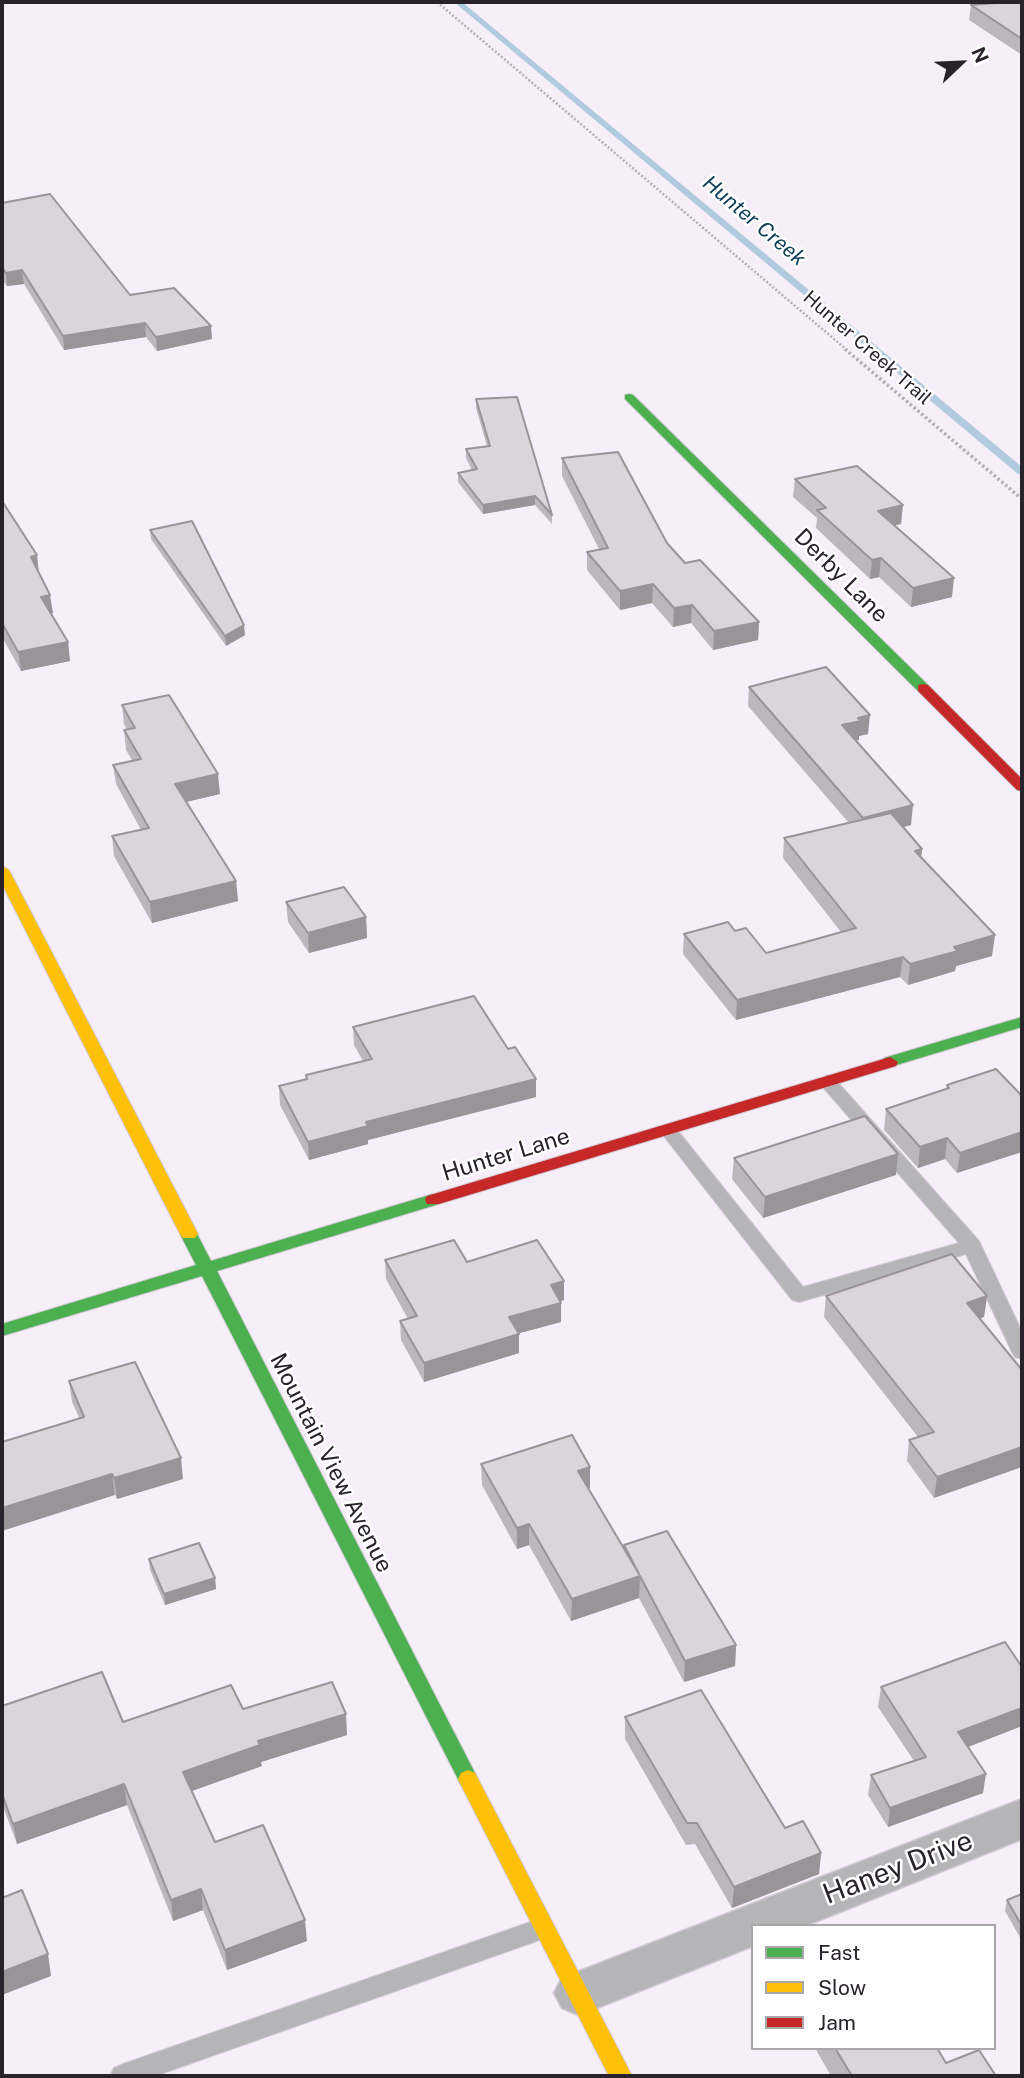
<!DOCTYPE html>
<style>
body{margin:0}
#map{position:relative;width:1024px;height:2078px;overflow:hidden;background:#f6eef9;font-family:"Public Sans",sans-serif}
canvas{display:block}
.frame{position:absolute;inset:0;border:4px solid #28222a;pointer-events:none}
.legend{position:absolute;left:751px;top:1924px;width:245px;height:126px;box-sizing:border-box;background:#fff;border:2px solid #a9a7aa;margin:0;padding:9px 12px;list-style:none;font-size:21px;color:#28222a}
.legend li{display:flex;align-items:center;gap:14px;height:35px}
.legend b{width:35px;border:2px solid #a9a7aa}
.north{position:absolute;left:926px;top:28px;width:70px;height:70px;-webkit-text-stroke:5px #fff;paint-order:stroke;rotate:67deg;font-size:19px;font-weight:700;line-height:28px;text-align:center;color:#28222a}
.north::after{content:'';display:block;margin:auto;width:24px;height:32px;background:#28222a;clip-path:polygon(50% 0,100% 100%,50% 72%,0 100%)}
</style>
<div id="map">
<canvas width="1024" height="2078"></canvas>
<div class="frame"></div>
<ul class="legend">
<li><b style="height:9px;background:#4caf50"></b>Fast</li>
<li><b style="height:9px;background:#ffc107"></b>Slow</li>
<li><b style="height:9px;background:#c62828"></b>Jam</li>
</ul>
<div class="north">N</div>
</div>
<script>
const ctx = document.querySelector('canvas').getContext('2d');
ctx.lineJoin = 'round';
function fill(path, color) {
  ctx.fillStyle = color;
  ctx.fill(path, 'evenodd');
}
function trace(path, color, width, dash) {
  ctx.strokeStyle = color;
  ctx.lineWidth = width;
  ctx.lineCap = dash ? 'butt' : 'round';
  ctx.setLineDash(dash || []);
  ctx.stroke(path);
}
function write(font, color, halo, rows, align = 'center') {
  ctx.font = font + ' "Public Sans",sans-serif';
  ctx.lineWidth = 5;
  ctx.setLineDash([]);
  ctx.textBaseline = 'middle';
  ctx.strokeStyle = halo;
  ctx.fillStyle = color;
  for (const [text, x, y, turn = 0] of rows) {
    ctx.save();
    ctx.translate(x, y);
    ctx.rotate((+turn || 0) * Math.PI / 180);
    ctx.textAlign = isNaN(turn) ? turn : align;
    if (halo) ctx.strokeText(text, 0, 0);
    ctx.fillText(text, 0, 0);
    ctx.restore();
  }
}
fill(new Path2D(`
 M454 2H462L1022 467V475L1018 474Z`), '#b2cadd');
const lane = new Path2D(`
 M827 1075 833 1077 979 1241 1022 1332V1359L1015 1357 1012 1352 966 1254 799 1302 792 1300 659 1130 662 1126H674L803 1287 959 1243 821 1085 818 1081Z
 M542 1918 551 1922 554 1929 551 1936 155 2076H110L114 2068 123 2064Z`);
const street = new Path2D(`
 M1022 1799V1839L805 1926H753V1946L579 2015 562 2008 554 1993 562 1978Z`);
const fast = new Path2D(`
 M629 394 633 395 928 685V691H918L625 399V395Z
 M1022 1017V1027L890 1067 882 1062 884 1058Z
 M433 1194 439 1196 441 1200 439 1204 217 1271 478 1779 475 1785 468 1788 461 1785 202 1276 2 1336V1324L196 1265 180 1234 183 1230H195L211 1261Z`);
const slow = new Path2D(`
 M2 866 9 870 198 1234 195 1238H183L180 1234 2 884Z
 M468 1770 475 1773 632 2076H609L458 1779 461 1773Z`);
const jam = new Path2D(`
 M923 684 928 685 1022 779V791L1017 790 918 691V685Z
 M890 1057 898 1062 896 1066 439 1204H427L425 1200 427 1196Z`);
trace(lane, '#d0cad3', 2);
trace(street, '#d0cad3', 3);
trace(fast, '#d0cad3', 2);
trace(slow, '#d0cad3', 2);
trace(jam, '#d0cad3', 2);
trace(new Path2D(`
 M437 2 847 350`), '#b1b0b5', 2.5, [2, 2]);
trace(new Path2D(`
 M845 349 1022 499`), '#b1b0b5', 3.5, [2.5, 2.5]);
fill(lane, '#b5b5b8');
fill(street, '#b5b5b8');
fill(fast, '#4caf50');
fill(slow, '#ffc107');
fill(jam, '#c62828');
fill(new Path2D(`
 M1022 2V55L969 20 971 5Z
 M2 203 130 295 212 339 157 351 146 337 64 350 24 284 7 286 2 279Z
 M476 399 552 515V524L535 505 483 514 458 482V473L472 470 466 458V449L487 446 476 408Z
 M562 458 667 543 685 563 759 622 758 640 713 650 691 623 673 627 652 603 620 610 587 570V552L599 549 562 476Z
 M795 479 901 524 894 525 952 597 911 607 879 577 870 579 816 528 817 518 793 497Z
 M2 501 39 572 53 613 51 614 68 642 70 661 21 671 2 637Z
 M150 530 245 635 226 646 151 539Z
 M749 687 868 734 859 736V740L856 741 911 825 903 827 922 849 921 857 992 956 956 966 955 971 908 985 900 977 736 1020 683 954 684 934 735 931 766 953 841 932 783 858 784 838 849 823 748 706Z
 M122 705 220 794 186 802 236 881 238 901 152 923 114 856 112 836 141 830 116 784 113 765 132 760 126 750 124 730 127 729 124 724Z
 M286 902 366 917 367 938 309 953 288 922Z
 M353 1027 508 1049 536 1079V1097L368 1140V1144L309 1160 280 1105 279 1086 306 1079V1075L363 1061 354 1045Z
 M947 1085 1022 1096 957 1173 945 1159 918 1168 884 1130 886 1109 946 1089Z
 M734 1158 896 1175 763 1218 732 1179Z
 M385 1260 467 1262 564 1300 561 1301V1322L519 1333V1353L424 1382 401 1340 400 1321 408 1319 386 1279Z
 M826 1296H987L984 1317 980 1318 934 1498 907 1461 909 1440 918 1437 824 1317Z
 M69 1381 183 1479 117 1499 72 1402Z
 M481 1464 590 1488H588L624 1548V1545L736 1645 735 1666 684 1682 639 1598 571 1621 529 1545 517 1549 482 1485Z
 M149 1559 215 1578 216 1589 165 1605 150 1570Z
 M881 1687 1022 1726 968 1747 983 1793 888 1827 868 1795 871 1775 914 1761 878 1707Z
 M2 1706 123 1722 243 1709 347 1735 261 1762 262 1766 192 1791 215 1842 307 1941 227 1970 203 1910 173 1921 127 1805 17 1844 2 1804Z
 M625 1717 821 1853 819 1874 732 1908 695 1844 686 1845 625 1739Z
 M1022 1894V1941L1005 1911 1007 1900Z
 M815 2048H937L946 2063 996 2076H831Z`), '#bdb6bc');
fill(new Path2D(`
 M22 270 24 284 7 286 6 273Z
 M145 323 146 337 64 350 63 336Z
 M211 326 212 339 157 351 156 337Z
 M535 496V505L483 514V505Z
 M903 505 901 524 877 529 878 511Z
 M37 555 39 574 31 557Z
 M881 558 879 577 870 579 872 560Z
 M954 578 952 597 911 607 913 588Z
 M653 584 652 603 620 610V591Z
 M50 595 53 613 44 615 41 597Z
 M692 605 691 623 673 627 674 608Z
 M759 622 758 640 713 650 714 631Z
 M244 625 245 635 226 646 225 636Z
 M68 642 70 661 21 671 18 652Z
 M870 715 868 734 859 736V740L840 744 842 725 858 718Z
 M218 774 220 794 177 804 175 784Z
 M913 805 911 825 862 838 863 818Z
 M922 849 920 869 915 851Z
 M236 881 238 901 152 923 150 902Z
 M366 917 367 938 309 953 308 933Z
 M995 935 992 956 956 966 955 971 908 985 910 964 954 947Z
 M903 957 900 977 736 1020 737 1000Z
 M536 1079V1097L368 1140V1144L309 1160 308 1142 366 1122Z
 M1022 1132V1152L957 1173 960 1153Z
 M947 1138 945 1159 918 1168 920 1147Z
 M898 1154 896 1175 763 1218 765 1197Z
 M564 1281V1300L551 1304V1285Z
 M987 1296 984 1317 964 1324 967 1303Z
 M561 1303V1322L509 1336V1317Z
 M519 1334V1353L424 1382V1363Z
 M1022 1447V1467L934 1498 937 1477Z
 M181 1458 183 1479 117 1499 114 1478Z
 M590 1467V1488L577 1492 578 1471Z
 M112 1474 115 1495 2 1531V1508Z
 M529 1524V1545L517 1549V1528Z
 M640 1576 639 1598 571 1621 572 1599Z
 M215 1578 216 1589 165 1605 164 1594Z
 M736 1645 735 1666 684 1682 685 1661Z
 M1022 1708V1726L955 1752 958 1732Z
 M346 1714 347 1735 261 1762 262 1766 186 1793 183 1772 258 1741Z
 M986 1774 983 1793 888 1827 890 1808Z
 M124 1784 127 1805 17 1844 13 1824Z
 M821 1853 819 1874 732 1908 734 1887Z
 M201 1889 203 1910 173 1921 171 1900Z
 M305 1920 307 1941 227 1970 225 1950Z
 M48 1954 51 1976 2 1995V1972Z`), '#9a9499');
const building = new Path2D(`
 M1008 2H1022V39L971 5Z
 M50 194 130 295 174 288 211 326 156 337 145 323 63 336 22 270 6 273 2 267V203Z
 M517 397 552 515 535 496 483 505 458 473 477 469 466 449 490 446 476 399Z
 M618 452 667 543 685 563 700 560 759 622 714 631 692 605 674 608 653 584 620 591 587 552 608 548 562 458Z
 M857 466 903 505 878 511 954 578 913 588 881 558 872 560 817 510 826 508 795 479Z
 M2 501 37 555 31 557 50 595 41 597 68 642 18 652 2 623Z
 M192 521 244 625 225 636 150 530Z
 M826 667 870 715 858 718 861 721 842 725 913 805 863 818 749 687Z
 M169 695 218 774 175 784 236 881 150 902 112 836 149 828 113 765 141 759 124 730 135 728 122 705Z
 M891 813 922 849 915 851 995 935 954 947 958 951 910 964 903 957 737 1000 684 934 728 922 735 931 746 928 766 953 856 928 784 838Z
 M344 887 366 917 308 933 286 902Z
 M474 996 508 1049 515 1047 536 1079 366 1122 368 1126 308 1142 279 1086 307 1079 306 1075 372 1059 353 1027Z
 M996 1069 1022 1096V1132L960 1153 947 1138 920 1147 886 1109 949 1088 947 1085Z
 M865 1116 898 1154 765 1197 734 1158Z
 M454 1240 467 1262 537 1240 564 1281 551 1285 561 1303 509 1317 519 1334 424 1363 400 1321 417 1316 385 1260Z
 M952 1254 987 1296 967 1303 1022 1370V1447L937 1477 909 1440 934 1432 826 1296Z
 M135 1362 181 1458 114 1478 112 1474 2 1508V1442L84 1417 69 1381Z
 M572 1435 590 1467 578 1471 639 1574 624 1545 667 1531 736 1645 685 1661 640 1576 572 1599 529 1524 517 1528 481 1464Z
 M199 1543 215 1578 164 1594 149 1559Z
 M1005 1642 1022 1667V1708L958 1732 986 1774 890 1808 871 1775 926 1757 881 1687Z
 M102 1672 123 1722 231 1685 243 1709 332 1682 346 1714 258 1741 260 1745 183 1772 215 1842 263 1825 305 1920 225 1950 201 1889 171 1900 124 1784 13 1824 2 1794V1706Z
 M701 1690 785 1828 803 1821 821 1853 734 1887 697 1823H687L625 1717Z
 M22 1890 48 1954 2 1972V1898Z
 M1022 1894V1926L1007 1900Z
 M835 2048H937L946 2063 979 2050 996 2076H852Z`);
fill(building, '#dcd4db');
trace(building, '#9a9499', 2);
write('19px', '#28222a', '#fff', [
 ["Hunter Creek Trail",867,348,41]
]);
write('italic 21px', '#0b3e55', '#fff', [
 ["Hunter Creek",754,221,40]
]);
write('23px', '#28222a', '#fff', [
 ["Derby Lane",841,576,45],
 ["Hunter Lane",506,1155,-17],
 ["Mountain View Avenue",331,1463,63]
]);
write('28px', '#28222a', '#fff', [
 ["Haney Drive",898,1868,-21]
]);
</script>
